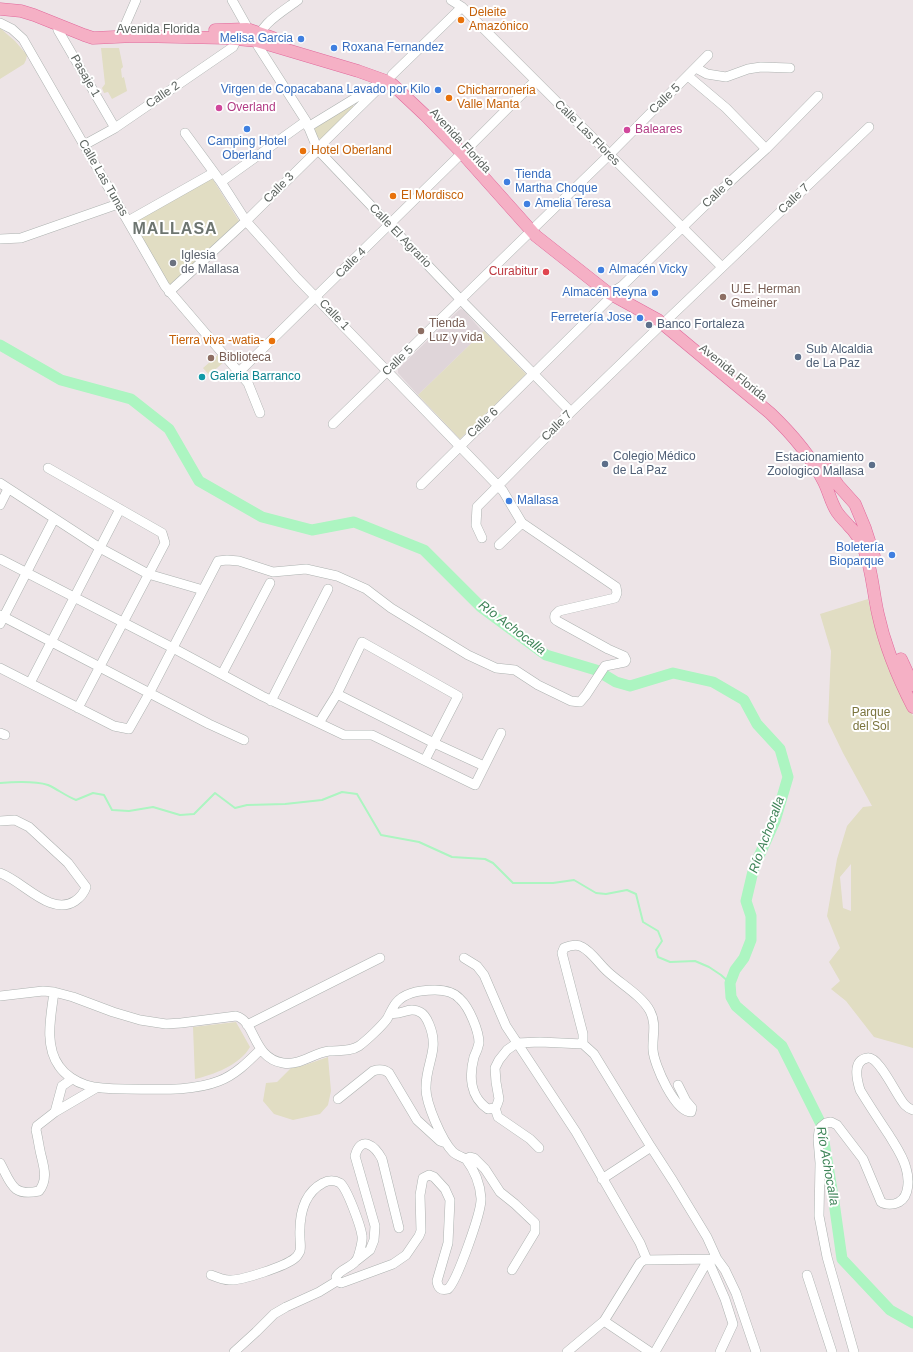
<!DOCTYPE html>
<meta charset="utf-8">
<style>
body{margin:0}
canvas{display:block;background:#ede4e7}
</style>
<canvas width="913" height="1352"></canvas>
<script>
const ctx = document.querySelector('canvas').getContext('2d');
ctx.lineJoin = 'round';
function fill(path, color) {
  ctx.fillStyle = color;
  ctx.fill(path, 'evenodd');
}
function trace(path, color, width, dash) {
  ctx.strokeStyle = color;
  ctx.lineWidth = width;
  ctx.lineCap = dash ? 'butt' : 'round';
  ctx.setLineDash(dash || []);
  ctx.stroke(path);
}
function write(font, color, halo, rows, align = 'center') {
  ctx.font = font + ' Arial,sans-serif';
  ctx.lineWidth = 4;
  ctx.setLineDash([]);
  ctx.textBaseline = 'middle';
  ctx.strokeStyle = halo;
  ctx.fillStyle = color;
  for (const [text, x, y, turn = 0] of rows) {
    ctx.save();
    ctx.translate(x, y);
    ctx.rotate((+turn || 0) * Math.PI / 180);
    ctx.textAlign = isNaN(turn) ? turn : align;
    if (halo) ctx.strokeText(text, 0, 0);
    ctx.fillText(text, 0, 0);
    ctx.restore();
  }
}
fill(new Path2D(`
 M461 309 464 310 481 330 484 331 418 395 398 373V369L459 310Z`), '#dfd5d9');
fill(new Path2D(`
 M0 28 15 41 27 55 26 60 24 64 0 79Z
 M101 48H119L123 67 121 69 122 78 124 77 127 91 112 99 108 92 104 93 102 88 105 84Z
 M358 101 353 105 354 107 323 138 320 139C316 136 314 131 315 127Z
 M212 178 239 221 172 284H168L134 226 136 221Z
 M484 331 526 374 460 439 418 395Z
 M219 354 225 361 209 375 203 368Z
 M868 599 877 634 893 674 913 716V1048L874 1037 846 1001 831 989 840 981 829 962 840 948 827 916 837 859 847 826 863 807 872 806 843 753 828 722 831 651 820 614ZM851 864V911L843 908 840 877Z
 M236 1022 250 1047C240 1065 213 1075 195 1079L193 1027Z
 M328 1057 331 1091 328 1105 320 1114 293 1120 274 1114 263 1101 266 1083 277 1082 291 1068 302 1066Z`), '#e1ddc3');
trace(new Path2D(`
 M0 783C13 782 35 781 48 785 57 789 66 796 76 800L93 793 104 795 112 810 129 811 153 807 180 815 194 814 215 793 235 808 247 805 285 804 322 800 342 792 357 794 381 835 419 842 452 857 485 859 493 863 513 883H553L574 880 596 893 606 894 627 890 636 894 643 922 658 931 662 941 656 950 658 957 670 962 695 961 709 967 721 975 730 983`), '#acf5c1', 2);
trace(new Path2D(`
 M0 345 61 380 131 399 169 429 199 481 262 517 312 530 354 522 424 550 481 607 546 655 596 670 616 682 630 686 673 673 713 682 744 700 757 724 780 749 788 777 775 821 754 867 746 901 751 916V940L744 958 735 970 730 983 731 997 736 1006 782 1046 821 1124 834 1202 842 1259 890 1310 913 1323`), '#acf5c1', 11);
const minor = new Path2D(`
 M232 0 246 25 247 29
 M298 0C285 10 254 27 258 46L306 121 318 150 461 300 571 412
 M451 0 462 7 722 267
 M0 23 12 29 23 39 165 286 248 383 260 413
 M57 24 58 30 115 128
 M125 29 126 23 136 0
 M696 68 707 74 726 77 748 69 761 67 790 68
 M392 75 462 7
 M688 76 726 108 766 149
 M308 127 380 83
 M84 145 115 128 233 47 235 43 236 34
 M468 148 535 81
 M221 182 306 121
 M128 221 213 173
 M536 226 609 155 708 55
 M0 239 21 238 118 204
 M617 289 622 286 722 189 766 149 818 96
 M169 292 246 221 318 150 323 143 386 81
 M667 320 869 127
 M239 372 462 153
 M333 424 531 231
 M48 468 162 533 165 543 78 708
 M0 483 100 548 148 574 203 590
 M421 485 613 295
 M0 505 8 489
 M482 538 476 525 477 507 571 412 662 324
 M499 545 522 523
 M0 559 173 648 262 696 344 735H372L475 785 501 733
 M0 615 209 724 244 740
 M0 624 54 519
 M0 668 114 726 129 729 150 692 218 561 227 560 239 561 273 572 306 569 337 576 366 589 391 608 468 655 496 668 515 670 538 685 571 701 580 702 586 695 605 666 625 662 626 660 624 656 608 649 559 622C555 620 554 619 555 615L559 611 615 598 617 593 616 587 522 523 503 491 297 278 246 221 221 182 185 133
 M222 674 270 583
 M30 683 120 509
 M337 694 434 743 484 766
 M271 701 328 589
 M319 723 337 694 362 642 458 696 425 760
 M0 733 5 735
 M0 821 15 820 29 827 68 863 86 887C84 893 81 897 75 901 51 917 23 881 0 873
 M464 958 477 966 484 975 506 1026 576 1132 640 1243 647 1260
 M54 992C51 1016 44 1045 59 1066 65 1075 76 1082 86 1085 99 1089 112 1089 125 1089 155 1089 191 1092 219 1081 235 1075 248 1062 260 1050
 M0 996 43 991 54 992 73 997 113 1012 140 1020 166 1024 181 1023 236 1016C256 1021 252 1058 283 1063 300 1066 313 1053 329 1051 339 1050 350 1052 359 1046 367 1040 381 1027 387 1019 390 1014 392 1008 396 1003 405 992 422 990 435 990 444 990 454 992 460 999 469 1007 479 1031 479 1043 478 1048 476 1053 474 1057 469 1076 470 1097 488 1109L495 1108 497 1105 499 1099 496 1082 495 1068 499 1060 507 1050 517 1043 540 1042 583 1044 594 1054 651 1147 673 1181 707 1237 717 1259 725 1270 736 1293 756 1352
 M390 1013C401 1016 409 1006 420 1012 424 1014 427 1019 429 1024 440 1050 426 1062 426 1087 425 1102 442 1141 453 1152 456 1155 462 1157 466 1159L470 1157 474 1158 485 1169 500 1192 515 1204 535 1223V1232L512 1270
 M247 1025 380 958
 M583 1044V1034L562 953 564 948C569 946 577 944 582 947 592 952 599 964 608 972 621 984 642 996 650 1011 657 1024 652 1037 653 1050 654 1065 675 1112 691 1112L692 1108 686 1101 678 1085
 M338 1099 373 1071C379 1069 384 1069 389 1073L417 1120 440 1141 446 1143
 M495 1108 498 1117 530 1139 539 1148
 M55 1112 96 1088
 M0 1163C11 1183 12 1197 39 1191 48 1180 44 1167 41 1155 39 1147 38 1138 36 1130L37 1126 55 1112 62 1086 72 1079
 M602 1179 651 1147
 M708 1260 725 1299 733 1324 720 1352
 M356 1261 370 1250 374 1240 375 1226 355 1156C361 1134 375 1146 382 1159L399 1228
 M211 1275C216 1277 223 1280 229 1280 241 1281 286 1266 295 1258 297 1257 299 1253 300 1251 301 1246 300 1243 300 1238 299 1217 302 1194 323 1183 328 1180 335 1180 340 1183 347 1188 361 1227 362 1236 363 1241 360 1250 359 1254 356 1268 341 1267 336 1277L337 1281 341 1283 344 1282 393 1264 406 1255 419 1236 421 1231 420 1195 423 1178 429 1175 434 1177 445 1189 450 1200 448 1243 437 1281C438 1288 441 1291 448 1289 457 1281 482 1211 481 1198 480 1183 475 1171 466 1159
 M807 1275 832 1352
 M604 1321 650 1352
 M234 1352 256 1332 274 1314 286 1307 319 1292 337 1281
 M567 1352 604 1321 640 1263 644 1260 717 1259
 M655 1352 708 1260
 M854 1352 827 1257 819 1216 820 1163 818 1139 819 1131 821 1127 826 1123 831 1122 837 1125 863 1159 881 1202C885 1205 894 1205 899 1202 910 1196 909 1178 906 1168 903 1156 895 1145 889 1135 879 1120 869 1105 860 1090 857 1080 852 1061 867 1058 879 1055 897 1097 905 1105 907 1107 910 1109 913 1110`);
const major = new Path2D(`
 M0 9 21 11 34 15 84 35 93 38 135 36 226 38 257 41 358 71 386 81 393 85 426 116 462 153 536 236 607 292 658 320 770 413C791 433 811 456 824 482 829 492 831 503 837 512 841 518 845 521 849 526 856 532 860 540 864 549 872 569 873 592 878 614 885 646 898 678 913 707
 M215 30 247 29 273 38
 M822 462 838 485 855 504 865 528 874 556
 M901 659 913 685`);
trace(minor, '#adb2b0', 10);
trace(major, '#e1699c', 13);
trace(minor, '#fff', 9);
trace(major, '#f5b0c5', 12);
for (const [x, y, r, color] of [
 [461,20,4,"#e8710a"],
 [301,39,4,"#3f7fe0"],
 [334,48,4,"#3f7fe0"],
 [438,90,4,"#3f7fe0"],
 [449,98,4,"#e8710a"],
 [219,108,4,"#d1479c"],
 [247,129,4,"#3f7fe0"],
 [627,130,4,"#d1479c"],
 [303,151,4,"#e8710a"],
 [507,182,4,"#3f7fe0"],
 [393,196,4,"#e8710a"],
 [527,204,4,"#3f7fe0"],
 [173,263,4,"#6b7280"],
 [601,270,4,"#3f7fe0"],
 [546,272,4,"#e0444e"],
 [655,293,4,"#3f7fe0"],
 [723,297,4,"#8d6e63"],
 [640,318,4,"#3f7fe0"],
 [649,325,4,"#5c6f8a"],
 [421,331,4,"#8d6e63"],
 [272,341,4,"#e8710a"],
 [798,357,4,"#5c6f8a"],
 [211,358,4,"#8d6e63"],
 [202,377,4,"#0f9aa8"],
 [605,464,4,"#5c6f8a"],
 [872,465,4,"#5c6f8a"],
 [509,501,4,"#3f7fe0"],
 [892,555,4,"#3f7fe0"]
]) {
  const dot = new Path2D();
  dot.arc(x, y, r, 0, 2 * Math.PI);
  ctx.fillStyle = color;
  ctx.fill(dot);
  trace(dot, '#fff', 1.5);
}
write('12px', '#c56008', '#fff', [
 ["Deleite",469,13],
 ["Amazónico",469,27],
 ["Chicharroneria",457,91],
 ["Valle Manta",457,105],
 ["Hotel Oberland",311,151],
 ["El Mordisco",401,196],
 ["Tierra viva -watia-",264,341,"right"]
], 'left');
write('12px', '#5c635f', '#fff', [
 ["Avenida Florida",158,30],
 ["Pasaje 1",85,76,60],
 ["Calle 2",163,95,-34],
 ["Calle 5",665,99,-44],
 ["Calle Las Flores",587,133,45],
 ["Avenida Florida",460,141,47],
 ["Calle Las Tunas",103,178,60],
 ["Calle 3",279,188,-45],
 ["Calle 6",718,193,-44],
 ["Calle 7",794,199,-44],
 ["Calle El Agrario",400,236,46],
 ["Calle 4",351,263,-45],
 ["Calle 1",334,315,46],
 ["Calle 5",398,361,-44],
 ["Avenida Florida",733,373,39],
 ["Calle 6",483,423,-44],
 ["Calle 7",557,426,-45]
]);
write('12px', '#366cbe', '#fff', [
 ["Melisa Garcia",293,39],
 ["Roxana Fernandez",342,48,"left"],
 ["Virgen de Copacabana Lavado por Kilo",430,90],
 ["Camping Hotel",247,142,"center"],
 ["Oberland",247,156,"center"],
 ["Tienda",515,175,"left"],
 ["Martha Choque",515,189,"left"],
 ["Amelia Teresa",535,204,"left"],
 ["Almacén Vicky",609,270,"left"],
 ["Almacén Reyna",647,293],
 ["Ferretería Jose",632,318],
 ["Mallasa",517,501,"left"],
 ["Boletería",884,548],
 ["Bioparque",884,562]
], 'right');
write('12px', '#b23c85', '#fff', [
 ["Overland",227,108],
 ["Baleares",635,130]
], 'left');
write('12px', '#5b616d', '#fff', [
 ["Iglesia",181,256],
 ["de Mallasa",181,270]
], 'left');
write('12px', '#be3a42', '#fff', [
 ["Curabitur",538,272]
], 'right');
write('12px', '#785e54', '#fff', [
 ["U.E. Herman",731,290],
 ["Gmeiner",731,304],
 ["Tienda",429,324],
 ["Luz y vida",429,338],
 ["Biblioteca",219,358]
], 'left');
write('12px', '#4e5e75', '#fff', [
 ["Banco Fortaleza",657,325],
 ["Sub Alcaldia",806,350],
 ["de La Paz",806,364],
 ["Colegio Médico",613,457],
 ["de La Paz",613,471],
 ["Estacionamiento",864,458,"right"],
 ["Zoologico Mallasa",864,472,"right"]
], 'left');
write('12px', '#0d838f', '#fff', [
 ["Galeria Barranco",210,377]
], 'left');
write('12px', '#7a743d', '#fff', [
 ["Parque",871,713],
 ["del Sol",871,727]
]);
write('italic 13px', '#3e8458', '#fff', [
 ["Río Achocalla",512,628,37],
 ["Río Achocalla",767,835,-70],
 ["Río Achocalla",827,1166,80]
]);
ctx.letterSpacing = '1px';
write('bold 16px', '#6d7570', '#fff', [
 ["MALLASA",175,230]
]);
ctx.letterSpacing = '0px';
</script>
